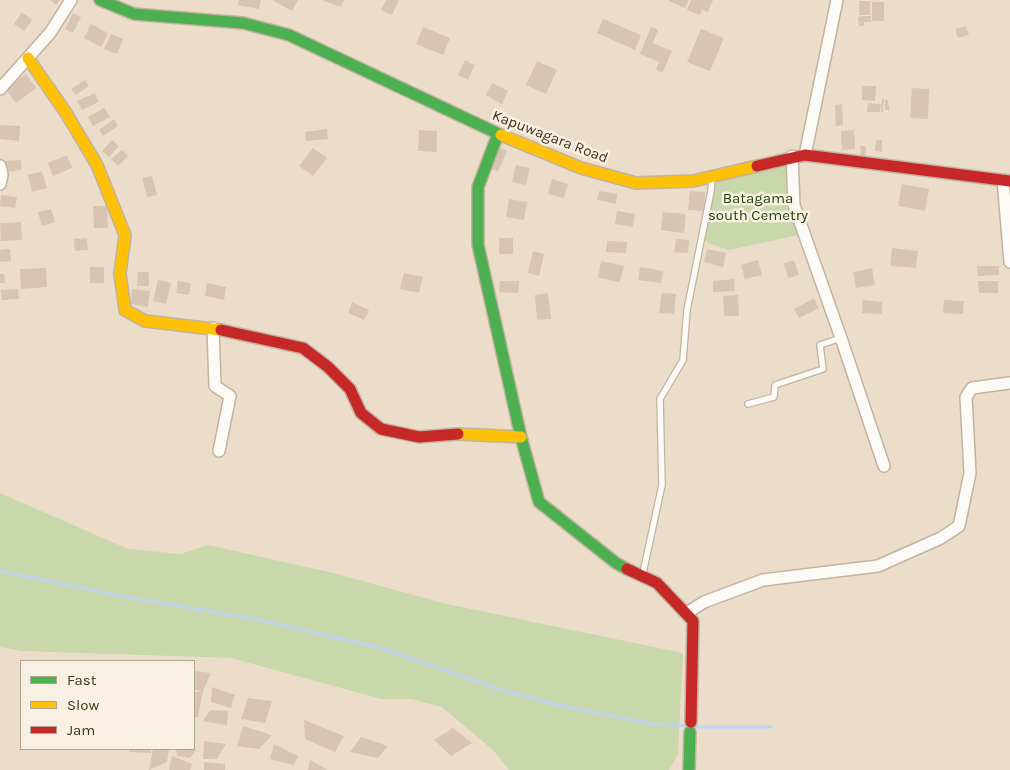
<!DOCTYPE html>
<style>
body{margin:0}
#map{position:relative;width:1010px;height:770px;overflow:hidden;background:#ecddca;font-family:Karla,sans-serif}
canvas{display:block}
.legend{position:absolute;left:20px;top:660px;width:175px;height:90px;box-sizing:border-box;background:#f9f0e4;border:1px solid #b0a492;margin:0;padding:6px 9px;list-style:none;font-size:15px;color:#423118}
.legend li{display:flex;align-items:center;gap:10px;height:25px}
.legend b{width:25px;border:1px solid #b0a492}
</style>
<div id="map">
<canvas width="1010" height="770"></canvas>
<ul class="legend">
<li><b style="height:6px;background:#4caf50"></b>Fast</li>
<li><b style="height:6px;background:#ffc107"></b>Slow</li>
<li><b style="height:6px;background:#c62828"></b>Jam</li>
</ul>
</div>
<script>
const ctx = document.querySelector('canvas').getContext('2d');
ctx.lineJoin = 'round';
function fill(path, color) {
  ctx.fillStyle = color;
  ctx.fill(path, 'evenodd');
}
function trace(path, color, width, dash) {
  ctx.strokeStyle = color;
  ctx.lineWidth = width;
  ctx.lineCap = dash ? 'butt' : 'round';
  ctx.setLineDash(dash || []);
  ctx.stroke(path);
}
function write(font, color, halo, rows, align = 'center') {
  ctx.font = font + ' Karla,sans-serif';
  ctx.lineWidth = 5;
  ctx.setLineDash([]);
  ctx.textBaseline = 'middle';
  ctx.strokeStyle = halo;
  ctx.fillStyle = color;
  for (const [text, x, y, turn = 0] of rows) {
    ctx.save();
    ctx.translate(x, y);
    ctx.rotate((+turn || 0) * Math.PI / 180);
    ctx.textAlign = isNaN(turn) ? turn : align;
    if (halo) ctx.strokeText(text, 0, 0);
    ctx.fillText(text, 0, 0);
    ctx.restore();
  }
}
fill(new Path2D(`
 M791 164 799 235 729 250 708 243 703 239 711 212V181Z
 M0 493 128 549 180 554 208 545 333 573 447 604 683 653 678 754 669 770H509L494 751 442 707 411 699H381L231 658 22 651 0 647Z`), '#c8d8ab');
trace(new Path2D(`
 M0 571 121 596 255 619 381 648 502 690 557 705 653 724 688 726
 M694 727H771`), '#bed4ee', 3);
fill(new Path2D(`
 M50 0H60L56 5Z
 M239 0H261L259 9 238 5Z
 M272 0H298L292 11Z
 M322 0H344L341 7Z
 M386 0H399L392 15 381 10Z
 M669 0H689L685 8 669 1Z
 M691 0H713L708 12 702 10 700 15 687 10Z
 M859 1H870V15H859Z
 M872 2H884V21H872Z
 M22 12 32 20 24 31 14 24Z
 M73 13 81 17 73 33 65 29Z
 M863 16H871V22H864V26H859L858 17Z
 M603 19 641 35 635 50 597 33Z
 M91 24 108 33 101 47 84 38Z
 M966 26 969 35 958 38 955 29Z
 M423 27 450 38 443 55 416 44Z
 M651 27 658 30 653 43 672 51 662 73 656 70 659 62 640 54Z
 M701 29 724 38 710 71 687 62Z
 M111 34 123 39 117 54 104 49Z
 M465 60 475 65 468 80 458 75Z
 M537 61 557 70 546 94 526 85Z
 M26 74 36 88 16 103 5 89Z
 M85 80 89 86 76 95 71 89Z
 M492 83 508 91 502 104 486 95Z
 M862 86H876L875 101 862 100Z
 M912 88 929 89 928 119 910 118Z
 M95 93 99 102 82 110 77 101Z
 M882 99H884L883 112H881Z
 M885 100H888L889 110H885Z
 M868 103 881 104 880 112H867Z
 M842 104 843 125 836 126 835 105Z
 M104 108 110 117 93 126 88 117Z
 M114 119 118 126 103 136 99 130Z
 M0 125 20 126 19 141 0 139Z
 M327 129 328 139 306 141 305 132Z
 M419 130 437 131V152L418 151Z
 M854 130 855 149 842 150 841 131Z
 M112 140 119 146 109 157 102 151Z
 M876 140H882V152L875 151Z
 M860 146H866V155H861Z
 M499 147 507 151 498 172 490 169Z
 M313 148 327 158 313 176 299 166Z
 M122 150 128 156 118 166 111 159Z
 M67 155 72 168 53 176 48 163Z
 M21 160 22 170 2 172V161Z
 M516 165 530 168 526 185 512 182Z
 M42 171 47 188 32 192 28 175Z
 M152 176 157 195 147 197 142 178Z
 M552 179 568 184 564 198 548 194Z
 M902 184 929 189 925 211 898 206Z
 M599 191 617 194 616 204 597 200Z
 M690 191 705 192 704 211 688 210Z
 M1 195 17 197 15 208 0 206Z
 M509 199 527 202 524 220 506 217Z
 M93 206H107L108 228H94Z
 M51 209 55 222 42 226 38 212Z
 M617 211 635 214 633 227 615 224Z
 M663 212 686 214 684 233 661 230Z
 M21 222 22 240 1 241 0 223Z
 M87 238 88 250 75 251 74 239Z
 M499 238H513V254H499Z
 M676 239 689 240 688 253 674 252Z
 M607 241 627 242 626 253 606 252Z
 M892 248 918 251 916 268 890 266Z
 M10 249 11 261 0 262V250Z
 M707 249 726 253 723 267 704 262Z
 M533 251 544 254 539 276 528 273Z
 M758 260 762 275 745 279 741 265Z
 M794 260 799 275 788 278 784 263Z
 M601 261 624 266 620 282 598 278Z
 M977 266H999V275L978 276Z
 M90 267H104V283H90Z
 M640 267 663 271 661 283 638 280Z
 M46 268 47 287 21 289 20 269Z
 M872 268 875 285 856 288 853 272Z
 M138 272H149V286H137Z
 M404 273 423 277 419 293 400 289Z
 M0 274H4L5 283H0Z
 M734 279 735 291 713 292V281Z
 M158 280 171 283 166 304 153 301Z
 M178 281 191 283 189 295 176 293Z
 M500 281H519L518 293 499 292Z
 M978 281H998V293H979Z
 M207 283 226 287 224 300 205 296Z
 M18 289 19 299 2 300 1 290Z
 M132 289 150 291 148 307 131 304Z
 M548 293 551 319 537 320 535 295Z
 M662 293 676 294 674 314 659 313Z
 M738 295 739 316H724L723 296Z
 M814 298 819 308 799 318 794 309Z
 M863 300 882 302V314L862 313Z
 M944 300 964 301 963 314 943 313Z
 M352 302 369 310 364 320 348 313Z
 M194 671 211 673 203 691 194 690Z
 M212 687 235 695 231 708 211 702Z
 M203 691 198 717H194V692Z
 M248 698 272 701 265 723 241 719Z
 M210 710 228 711 227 725 203 721Z
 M304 720 344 736 335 752 305 739Z
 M243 726 272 735 259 749 237 746Z
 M453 728 472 743 451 756 434 740Z
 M361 737 388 746 378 758 350 752Z
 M204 741 226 744 217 759H203Z
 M274 744 298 756 294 765 270 759Z
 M129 749H151V753L129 752Z
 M153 749H169L167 762 149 770Z
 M176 749H194L196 750 190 758 177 756Z
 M172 756 192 764 190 770H169Z
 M310 760 328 770H308Z
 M204 762 225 764V770H204Z`), '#d7c4b2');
const lane = new Path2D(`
 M748 404 774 397 775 385 823 369 820 345 841 338
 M643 573 662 485 660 399 683 360 687 310 711 191 712 178`);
const street = new Path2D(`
 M0 89 50 33 71 0
 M805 155 837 0
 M792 156 794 205 841 338 884 466
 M0 166 2 175 0 184
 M1003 180 1010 262
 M213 328 215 386 230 396 219 451
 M687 613 704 602 763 580 878 566 941 538 959 526 970 473 966 397 972 388 1010 383`);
const fast = new Path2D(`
 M100 0 134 14 243 23 289 35 501 135
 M498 134 478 187V245L521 437 539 502 616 563 627 569
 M689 770 690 732`);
const slow = new Path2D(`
 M28 58 66 113 97 165 125 235 120 274 125 310 145 321 221 330
 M501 135 581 168 636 183 693 181 757 166
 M458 434 521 437`);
const jam = new Path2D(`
 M757 166 805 155 1010 181
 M221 330 303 348 328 367 350 389 361 413 381 429 419 437 458 434
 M627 569 657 583 693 621 691 722`);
trace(lane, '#c2b39f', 8);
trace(street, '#c2b39f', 14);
trace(fast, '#c2b39f', 14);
trace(slow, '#c2b39f', 14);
trace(jam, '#c2b39f', 14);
trace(lane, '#fcfaf7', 5.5);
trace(street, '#fcfaf7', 11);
trace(fast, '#4caf50', 11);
trace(slow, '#ffc107', 11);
trace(jam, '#c62828', 11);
write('15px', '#423118', '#f9f0e4', [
 ["Kapuwagara Road",550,137,21]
]);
write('15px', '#214206', '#f9f0e4', [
 ["Batagama",758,199],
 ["south Cemetry",758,216]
]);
</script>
